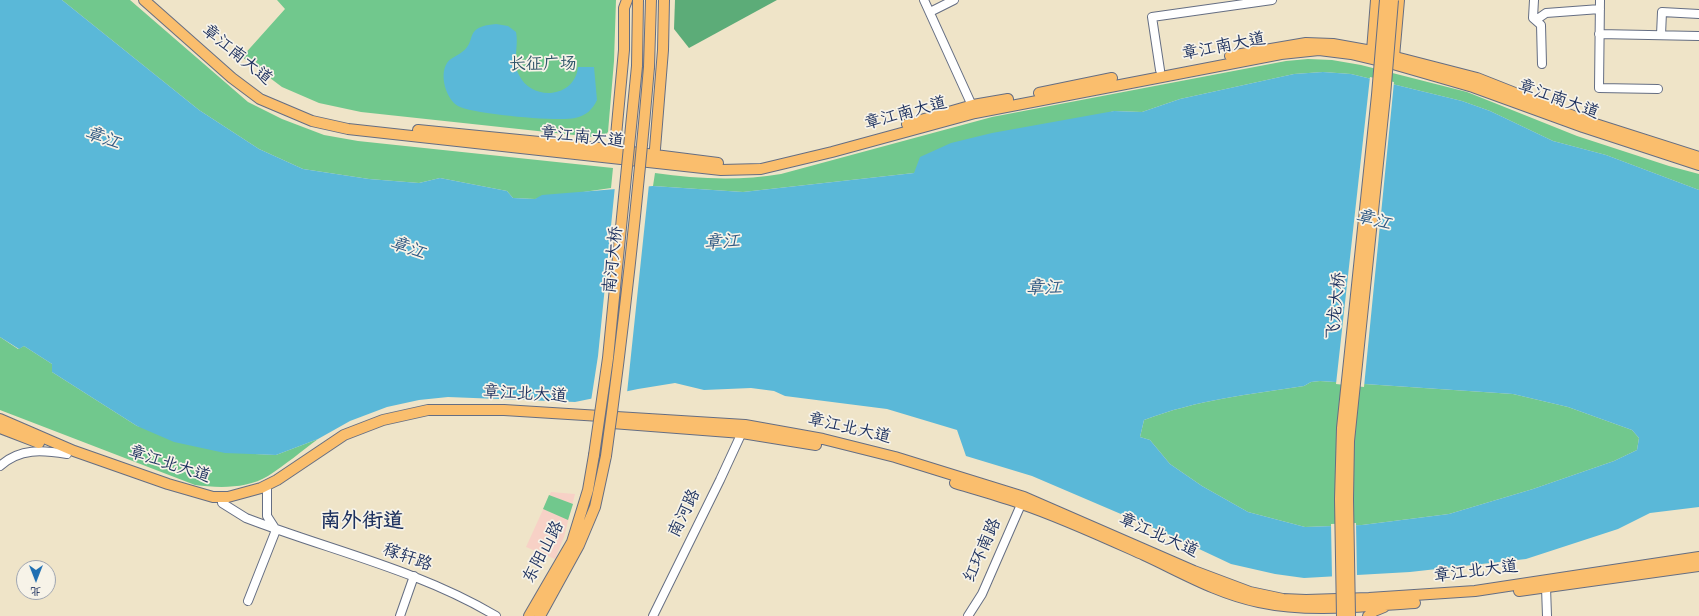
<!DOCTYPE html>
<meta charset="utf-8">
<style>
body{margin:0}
#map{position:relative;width:1699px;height:616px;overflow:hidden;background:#efe4c8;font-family:"Indie Flower","LXGW WenKai TC",sans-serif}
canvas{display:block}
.north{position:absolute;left:16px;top:560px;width:40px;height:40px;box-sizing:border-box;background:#f7f3e8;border:1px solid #9fa5b1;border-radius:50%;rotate:180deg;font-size:11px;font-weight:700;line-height:16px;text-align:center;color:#1b2f5e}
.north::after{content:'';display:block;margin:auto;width:14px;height:18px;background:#1f6fb2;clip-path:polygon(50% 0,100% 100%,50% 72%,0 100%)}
</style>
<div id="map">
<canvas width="1699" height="616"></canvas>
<div class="north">北</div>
</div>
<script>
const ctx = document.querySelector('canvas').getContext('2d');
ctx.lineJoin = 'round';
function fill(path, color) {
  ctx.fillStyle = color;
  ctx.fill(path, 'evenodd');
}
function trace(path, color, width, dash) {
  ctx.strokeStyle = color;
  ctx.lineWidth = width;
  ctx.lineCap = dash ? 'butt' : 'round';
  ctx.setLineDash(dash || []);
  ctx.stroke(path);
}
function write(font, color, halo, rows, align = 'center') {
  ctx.font = font + ' "Indie Flower","LXGW WenKai TC",sans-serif';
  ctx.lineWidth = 3.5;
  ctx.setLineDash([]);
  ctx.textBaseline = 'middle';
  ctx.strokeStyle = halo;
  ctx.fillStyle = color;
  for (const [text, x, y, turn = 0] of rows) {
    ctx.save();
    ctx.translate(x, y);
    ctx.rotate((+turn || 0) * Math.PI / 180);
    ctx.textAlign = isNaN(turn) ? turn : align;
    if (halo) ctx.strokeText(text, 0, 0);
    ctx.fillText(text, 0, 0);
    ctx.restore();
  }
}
fill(new Path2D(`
 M551 492 575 494 564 537 555 559 526 547Z`), '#f7d1c6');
fill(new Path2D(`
 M62 0H130L248 102 282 119 324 135 358 141 613 168 611 188 535 199 513 198 507 191 440 178 419 183 369 179 303 169 259 149 199 110Z
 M277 0H616L614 61 608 132 605 135 593 137 361 112 319 103 282 87 242 57 285 9Z
 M1308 59 1332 60 1361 65 1467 92 1577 136 1669 166 1699 174V190L1606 155 1553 141 1490 111 1462 101 1351 74 1323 72 1294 74 1180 99 1142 112 1114 111 914 173 743 192 653 186 655 173C697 179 739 181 781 174L992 117 1286 61Z
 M0 337 18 349 24 346 52 364V372L137 426 255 454 276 455 318 439C302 451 285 465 268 476 247 489 218 488 195 485L0 410Z
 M1320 381 1513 394 1568 407 1632 430 1639 438 1637 450 1614 461 1533 489 1449 514 1362 525 1305 527 1248 512 1202 486 1170 464 1150 440 1140 437 1144 420C1196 400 1251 394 1304 386L1311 382Z
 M549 495 573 504 568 520 543 509Z`), '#71c88d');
fill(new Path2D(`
 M675 0H777L689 48 674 29Z`), '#5cac78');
fill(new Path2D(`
 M0 0H62L199 110 259 149 303 169 369 179 419 183 440 178 507 191 513 198 535 199 542 195 653 186 743 192 914 173 920 157 951 143 992 133 1114 111 1142 112 1180 99 1294 74 1323 72 1351 74 1462 101 1490 111 1553 141 1606 155 1699 190V507L1650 513 1618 529 1526 559 1410 572 1304 578 1275 574 1231 564 1163 532 1032 476 966 456 957 430 887 409 785 396 774 391 751 388 704 390 675 383 638 389 575 402 448 397 419 400 387 407 350 421 318 439 276 455 225 453 174 442 137 426 52 372V364L24 346 19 349 0 337ZM1320 381 1513 394 1568 407 1632 430 1639 438 1637 450 1614 461 1533 489 1449 514 1362 525 1305 527 1248 512 1202 486 1170 464 1150 440 1140 437 1144 420C1196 400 1251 394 1304 386L1311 382Z
 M496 24 508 26 516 32C519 47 512 62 519 75 532 102 575 98 578 67H594L597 100C593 109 586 116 575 118 559 122 472 114 458 106 446 99 439 75 447 63 450 58 457 56 462 52 478 41 462 27 496 24Z`), '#5ab8d8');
fill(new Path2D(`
 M1370 77 1394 82 1364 387 1336 384Z
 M649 184 627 393 591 401 598 356 615 186Z
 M1356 523 1357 577 1332 578 1331 524Z`), '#efe4c8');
const minor = new Path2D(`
 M924 0 974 110
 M1534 0 1533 18 1541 25 1542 64
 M1600 0 1599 88 1658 89
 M930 12 954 0
 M1536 20 1546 13 1600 9
 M1599 34 1698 36
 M1661 35 1662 12 1699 14
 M1160 70 1152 17 1272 0
 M0 466C20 448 42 450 67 454
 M222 497V503L246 518C329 550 419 570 496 616
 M1546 587 1547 616
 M248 601 276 530 267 516V490
 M400 616 414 576
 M653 616 720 480 744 428
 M968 616 982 594 1023 500`);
const major = new Path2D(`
 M144 0 232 78 260 99 312 121 348 129 721 170 761 169 832 152 975 113 1281 54 1319 50 1351 54 1393 64 1473 87 1583 127 1699 165
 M1372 51 1376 0
 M1230 56 1306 43 1333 44 1372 51 1477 78 1586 121 1699 157
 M1394 57 1399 0
 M637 66 638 0
 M649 67 651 0
 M1039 93 1112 78
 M907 124 973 105 1008 99
 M418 130 600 148 718 163
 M614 157 624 50V8L627 0
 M654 161 663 50 664 0
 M0 419 74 451 168 484 213 497H228L261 488 277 480 344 435 383 420 428 410H504L745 425 823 439 895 457 1024 497 1194 571 1250 592 1283 599 1306 600 1369 598 1475 591 1699 557
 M612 423 742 433 816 445
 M0 428 39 443
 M955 483C977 490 1000 496 1022 504 1063 518 1104 537 1144 555 1181 572 1218 594 1259 602 1310 613 1364 606 1415 603
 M1519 591 1699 566
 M529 616 572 542 588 490 594 455
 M540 616 579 545 595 507 606 456
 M1368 616 1374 611 1384 607`);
trace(minor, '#656e83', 10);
trace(major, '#656e83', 12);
trace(minor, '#fff', 8);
trace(major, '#fabe6d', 10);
const majorBridge = new Path2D(`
 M594 455 608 358 637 66
 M606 456C624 327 638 197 649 67
 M1342 616 1340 499 1342 428 1377 95 1385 0
 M1350 616 1348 499 1349 441 1385 96 1393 0`);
trace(majorBridge, '#656e83', 12, []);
trace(majorBridge, '#fabe6d', 10);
write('17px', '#1b2f5e', '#f7f3e8', [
 ["章江南大道",1224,48,-11],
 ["章江南大道",236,56,39],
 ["章江南大道",1558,101,20],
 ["章江南大道",906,115,-15],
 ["章江南大道",582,139,6],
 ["南河大桥",615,260,-84],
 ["飞龙大桥",1338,306,-84],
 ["章江北大道",525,396,3],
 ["章江北大道",849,430,13],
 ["章江北大道",169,466,18],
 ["南河路",686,514,-64],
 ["章江北大道",1158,537,24],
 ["红环南路",984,551,-66],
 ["东阳山路",545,553,-62],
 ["稼轩路",407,559,20],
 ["章江北大道",1476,573,-7]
]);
write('17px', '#30556a', '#f7f3e8', [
 ["长征广场",543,66]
]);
write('italic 18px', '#2e5883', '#f7f3e8', [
 ["章江",102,140,20],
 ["章江",1373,222,15],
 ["章江",722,244,-3],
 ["章江",407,250,20],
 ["章江",1044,290]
]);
write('bold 21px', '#1b2f5e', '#f7f3e8', [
 ["南外街道",362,524]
]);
</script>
